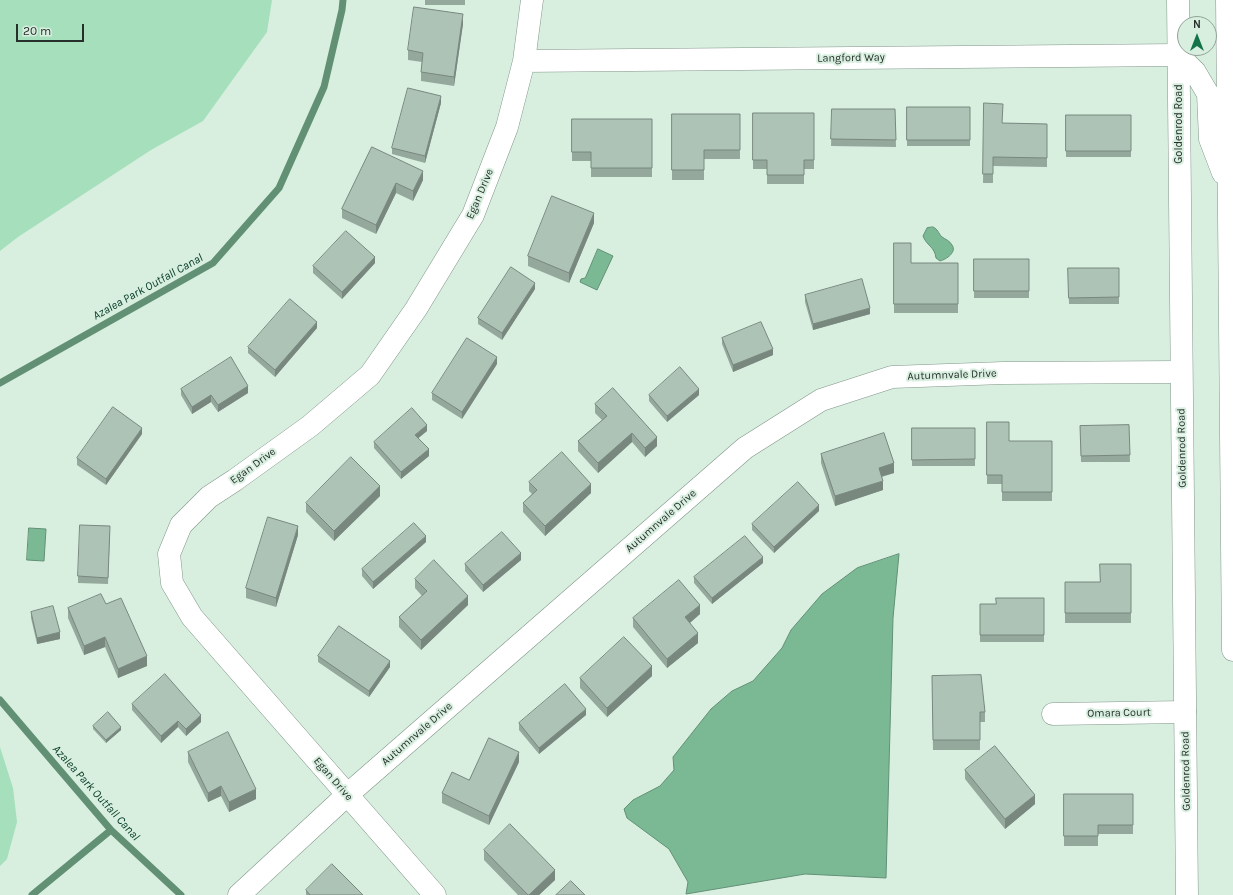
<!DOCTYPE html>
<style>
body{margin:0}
#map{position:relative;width:1233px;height:895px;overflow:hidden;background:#d8efe0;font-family:Karla,sans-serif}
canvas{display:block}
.north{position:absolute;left:1177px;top:16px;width:40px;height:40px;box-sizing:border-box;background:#d8efe0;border:1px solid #91a297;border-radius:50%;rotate:0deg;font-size:11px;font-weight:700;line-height:16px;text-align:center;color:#262f2a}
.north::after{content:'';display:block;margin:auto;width:14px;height:18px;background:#157349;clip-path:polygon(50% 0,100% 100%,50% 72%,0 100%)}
.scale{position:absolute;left:16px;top:24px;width:68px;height:18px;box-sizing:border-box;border:2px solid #262f2a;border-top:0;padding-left:5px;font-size:12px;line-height:14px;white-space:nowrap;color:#262f2a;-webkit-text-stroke:3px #d8efe0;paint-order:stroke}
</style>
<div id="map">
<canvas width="1233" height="895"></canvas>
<div class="north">N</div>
<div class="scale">20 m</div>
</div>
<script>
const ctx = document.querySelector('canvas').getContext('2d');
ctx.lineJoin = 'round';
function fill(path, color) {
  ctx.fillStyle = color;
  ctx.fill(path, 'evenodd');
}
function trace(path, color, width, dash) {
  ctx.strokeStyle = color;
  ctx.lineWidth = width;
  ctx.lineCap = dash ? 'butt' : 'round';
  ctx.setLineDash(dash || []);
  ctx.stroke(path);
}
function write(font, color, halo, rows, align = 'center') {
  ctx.font = font + ' Karla,sans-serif';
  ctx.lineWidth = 4;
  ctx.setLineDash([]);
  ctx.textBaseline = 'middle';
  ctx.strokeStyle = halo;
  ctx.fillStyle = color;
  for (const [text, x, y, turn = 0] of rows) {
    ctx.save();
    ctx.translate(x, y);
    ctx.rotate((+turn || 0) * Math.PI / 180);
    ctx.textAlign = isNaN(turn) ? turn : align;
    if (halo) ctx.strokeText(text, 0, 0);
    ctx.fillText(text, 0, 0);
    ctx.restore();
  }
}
fill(new Path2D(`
 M0 0H272L267 32 203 121 151 150 18 237 0 251Z
 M0 747 13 788 17 822 7 859 0 866Z`), '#a5dfbc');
const water = new Path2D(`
 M933 227C938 229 938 233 942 237 945 239 950 241 952 245 957 252 947 259 940 261L936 258C935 247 926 245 923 236L927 228Z
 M598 249 613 256 597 290 580 282 581 279 585 278Z
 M29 528 46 529 44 561 27 560Z
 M899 554 893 618 886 878 805 874 686 894 688 882 669 849 627 818 624 809 633 800 660 786 674 770 673 757 711 709 732 691 753 681 782 648 791 630 822 594 857 568Z`);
fill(water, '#7bb995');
trace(water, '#629075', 1);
trace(new Path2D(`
 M0 383 213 263 279 188 324 87 342 10 343 0
 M0 700 111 830 181 895
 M32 895 111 830`), '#629075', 7);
const minor = new Path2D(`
 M524 61 1178 55
 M1053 714 1185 712
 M239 895 347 795 745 448 821 400 892 377 1003 373 1181 372
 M435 895 192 617 172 583 169 554 181 525 209 497 235 480 310 426 370 375 416 309 473 215 507 127 524 61 532 0`);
const major = new Path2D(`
 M1178 0 1187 895
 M1227 0 1233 650
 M1178 55 1195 72 1208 94 1210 139 1223 173`);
trace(minor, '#819689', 23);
trace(major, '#819689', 23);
trace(minor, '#fff', 22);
trace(major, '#fff', 22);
fill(new Path2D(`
 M425 0H465V5H425Z
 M463 24 454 86 421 81V72L422 62 408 60V50Z
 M441 103 425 163 392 154V148Z
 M984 103 1002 123 1047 124V167L993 166V183H983Z
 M907 107H970V146H907Z
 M832 109H895L896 147 831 146Z
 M753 113H814V169H804V184H767V169H753Z
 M672 114H740V159H704V180H672Z
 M1066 115H1131V157H1066Z
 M572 119H652V177H591V161H572Z
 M372 147 423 180 413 201 396 193 376 234 342 218V209Z
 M594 223 569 283 528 266V256Z
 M894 243 911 263H958V313H894Z
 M974 259H1029V298H974Z
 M375 263 342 299 313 273V266Z
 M1068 268H1119V304H1069Z
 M535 289 502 340 478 324V318Z
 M805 295 870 314 813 330 805 302Z
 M317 328 275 377 248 353V347Z
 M722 338 773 355 733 372 722 344Z
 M497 364 462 419 432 400V393Z
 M181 389 248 393 218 412 211 402 192 414 181 395Z
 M649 395H699L667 422 649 401Z
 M595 404 657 446 645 457 632 442 598 473 578 451V441L602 420 595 413Z
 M987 422 1009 441H1052V501H1002V484H987Z
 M1129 425 1130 462H1081L1080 426Z
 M912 428H975V466H912Z
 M427 431 418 438 429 456 401 479 374 448V442Z
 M142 434 106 485 77 465V458Z
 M821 454 894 473 882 477 883 490 835 506 821 463Z
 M529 482 591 493 545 536 523 512V503L532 494 529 491Z
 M380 496 334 541 306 512V503Z
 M819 511 774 553 752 530V524Z
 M110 532 108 584 78 583V576Z
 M298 535 276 607 246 598V588Z
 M426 542 373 589 362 576V569Z
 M521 560 483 592 465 571V564Z
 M763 563 712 604 694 583V577Z
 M1131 564V623H1065V582H1100Z
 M415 579 468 605 421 650 399 627V617L422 596 415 588Z
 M1044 598V642H980V604H996Z
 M106 604 147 666 118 678 105 647 84 655 68 618V608Z
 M31 612 60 639 37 644 31 618Z
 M700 614 690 623 698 643 667 668 633 627V618Z
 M318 656 390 667 369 697 318 662Z
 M652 676 607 717 580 688V678Z
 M932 676 985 712V722H980V750H933Z
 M132 704 201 722 186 736 178 727 161 743 132 710Z
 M586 715 539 754 519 730V723Z
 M93 726 121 730 106 743 93 729Z
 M188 752 256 799 229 812 221 796 208 802 188 762Z
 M519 762 489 825 442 803V793L469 780Z
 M965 770 1035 804 1005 829 965 779Z
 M1064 794H1133V834H1098V846H1064Z
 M484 850 555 880 539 895H518L484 860Z
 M306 890 363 895H306Z`), '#95a89c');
fill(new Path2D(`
 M463 14V24L454 86V77Z
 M441 96V103L425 163V156Z
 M423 171V180L413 201V191Z
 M396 183V193L376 234V225Z
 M594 213V223L569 283V273Z
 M375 257V263L342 299V292Z
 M535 283V289L502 340V333Z
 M870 308V314L813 330V324Z
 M317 322V328L275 377V370Z
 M773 349V355L733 372V365Z
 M497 357V364L462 419V412Z
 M248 386V393L218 412V405Z
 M699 389V395L667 422V416Z
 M211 395V402L192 414V407Z
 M427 425V431L415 441V435Z
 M142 428V434L106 485V479Z
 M632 433V442L598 473V463Z
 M657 437V446L645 457V448Z
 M429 449V456L401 479V472Z
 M894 463V473L879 477V468Z
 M883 481V490L835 506V496Z
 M591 484V493L545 536V526Z
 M380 486V496L334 541V531Z
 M819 505V511L774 553V547Z
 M298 526V535L276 607V598Z
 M426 536V542L373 589V582Z
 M521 553V560L483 592V585Z
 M763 557V563L712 604V598Z
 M468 596V605L421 650V640Z
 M700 605V614L685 627V617Z
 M60 632V639L37 644V638Z
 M698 633V643L667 668V659Z
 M105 637V647L84 655V646Z
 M147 656V666L118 678V669Z
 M390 661V667L369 697V691Z
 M652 666V676L607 717V708Z
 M586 709V715L539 754V748Z
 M201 715V722L186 736V729Z
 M178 721V727L161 743V736Z
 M121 727V730L106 743V740Z
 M519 752V762L489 825V816Z
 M221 786V796L208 802V793Z
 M256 789V799L229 812V802Z
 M1035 795V804L1005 829V819Z
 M555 870V880L539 895H529Z`), '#79887f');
const building = new Path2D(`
 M414 7 463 14 454 77 421 72 423 53 408 50Z
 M408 88 441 96 425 156 392 148Z
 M984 103 1003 104 1002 123 1047 124V158L993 157V174H983Z
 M907 107H970V140H907Z
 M832 109H895L896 140 831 139Z
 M753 113H814V160H804V175H767V160H753Z
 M672 114H740V150H704V170H672Z
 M1066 115H1131V151H1066Z
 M572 119H652V168H591V152H572Z
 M372 147 423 171 413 191 396 183 376 225 342 209Z
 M552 196 594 213 569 273 528 256Z
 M346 231 375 257 342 292 313 266Z
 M894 243H911V263H958V304H894Z
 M974 259H1029V291H974Z
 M511 267 535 283 502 333 478 318Z
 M1068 268H1119V297L1069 298Z
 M862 279 870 308 813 324 805 295Z
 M290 299 317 322 275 370 248 347Z
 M761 322 773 349 733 365 722 338Z
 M467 338 497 357 462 412 432 393Z
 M231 357 248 386 218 405 211 395 192 407 181 389Z
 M680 367 699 389 667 416 649 395Z
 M613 388 657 437 645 448 632 433 598 463 578 441 607 416 595 404Z
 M113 407 142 428 106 479 77 458Z
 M412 408 427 425 415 435 429 449 401 472 374 442Z
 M987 422H1009V441H1052V492H1002V475H987Z
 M1129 425 1130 455 1081 456 1080 426Z
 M912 428H975V459L912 460Z
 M884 433 894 463 879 468 883 481 835 496 821 454Z
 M562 452 591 484 545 526 523 503 537 490 529 482Z
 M351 457 380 486 334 531 306 503Z
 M798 482 819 505 774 547 752 524Z
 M268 517 298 526 276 598 246 588Z
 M414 523 426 536 373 582 362 569Z
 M80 525 110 526 108 578 78 576Z
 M502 532 521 553 483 585 465 564Z
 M745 536 763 557 712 598 694 577Z
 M434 560 468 596 421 640 399 617 427 591 415 579Z
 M1100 564H1131V613H1065V582H1100Z
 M679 580 700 605 685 617 698 633 667 659 633 618Z
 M101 594 106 604 121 598 147 656 118 669 105 637 84 646 68 608Z
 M996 598H1044V635H980V604H996Z
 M53 606 60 632 37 638 31 612Z
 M339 626 390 661 369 691 318 656Z
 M624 637 652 666 607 708 580 678Z
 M165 674 201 715 186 729 178 721 161 736 132 704Z
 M981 675 985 712H980V740H933L932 676Z
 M565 684 586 709 539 748 519 723Z
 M108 712 121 727 106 740 93 726Z
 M228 732 256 789 229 802 221 786 208 793 188 752Z
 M489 738 519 752 489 816 442 793 452 772 469 780Z
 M995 746 1035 795 1005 819 965 770Z
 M1064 794H1133V825H1098V836H1064Z
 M510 824 555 870 529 895H528L484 850Z
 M332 864 363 895H310L306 890Z
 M571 881 585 895H556Z`);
fill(building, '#adc3b5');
trace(building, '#79887f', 1);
write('11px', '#262f2a', '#d8efe0', [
 ["Langford Way",851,58,-1],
 ["Goldenrod Road",1179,124,-90],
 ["Egan Drive",480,194,-67],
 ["Autumnvale Drive",952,375,-2],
 ["Goldenrod Road",1182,448,-91],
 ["Egan Drive",253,466,-36],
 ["Autumnvale Drive",661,521,-41],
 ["Omara Court",1119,713,-1],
 ["Autumnvale Drive",417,734,-41],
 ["Goldenrod Road",1186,771,-91],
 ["Egan Drive",333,779,49]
]);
write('italic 12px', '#043921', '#d8efe0', [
 ["Azalea Park Outfall Canal",148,287,-29],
 ["Azalea Park Outfall Canal",96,793,48]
]);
</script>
